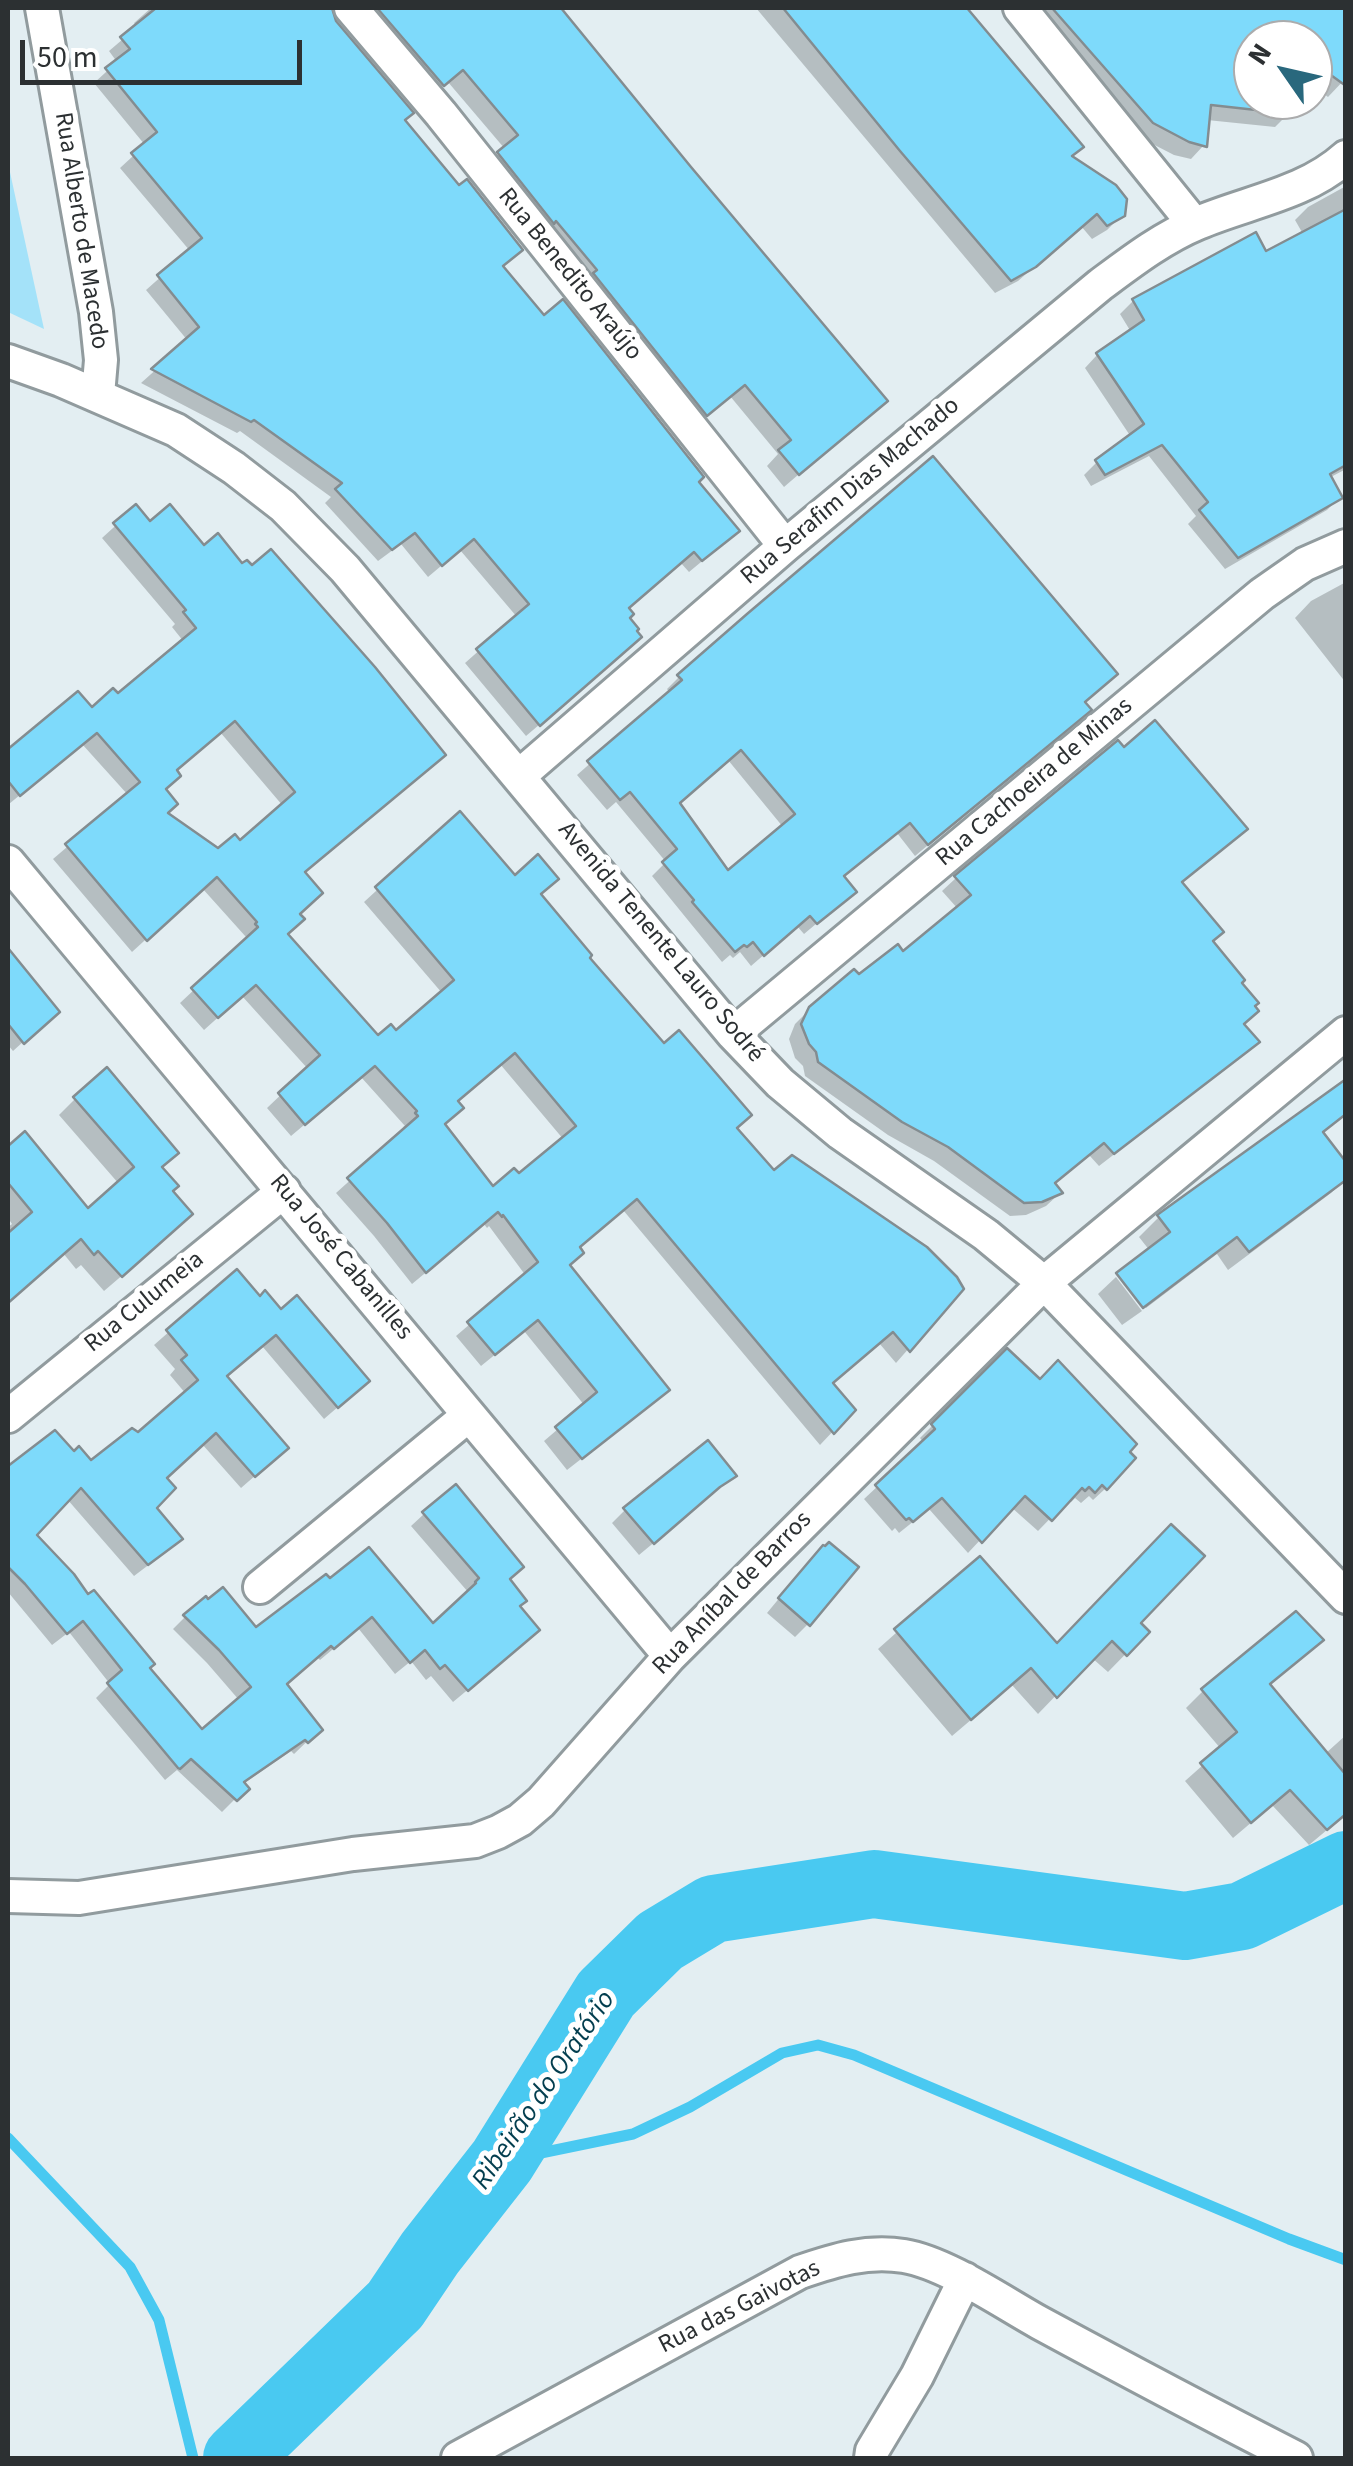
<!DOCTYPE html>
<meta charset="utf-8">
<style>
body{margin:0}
#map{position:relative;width:1353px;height:2466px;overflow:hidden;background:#e3eef2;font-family:"Source Sans 3",sans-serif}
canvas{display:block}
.frame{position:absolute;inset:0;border:10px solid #2c3032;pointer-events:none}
.north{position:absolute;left:1233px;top:20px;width:100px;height:100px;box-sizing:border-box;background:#fff;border:2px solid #abacad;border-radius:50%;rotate:304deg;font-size:28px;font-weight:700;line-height:40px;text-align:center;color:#2c3032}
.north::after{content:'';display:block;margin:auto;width:35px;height:45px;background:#29687d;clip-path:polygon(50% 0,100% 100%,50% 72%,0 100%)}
.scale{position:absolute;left:20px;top:40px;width:282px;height:45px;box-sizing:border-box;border:5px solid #2c3032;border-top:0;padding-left:12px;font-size:30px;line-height:35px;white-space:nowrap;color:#2c3032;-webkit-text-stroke:8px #fff;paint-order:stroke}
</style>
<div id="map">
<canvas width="1353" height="2466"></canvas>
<div class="frame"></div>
<div class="north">N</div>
<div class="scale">50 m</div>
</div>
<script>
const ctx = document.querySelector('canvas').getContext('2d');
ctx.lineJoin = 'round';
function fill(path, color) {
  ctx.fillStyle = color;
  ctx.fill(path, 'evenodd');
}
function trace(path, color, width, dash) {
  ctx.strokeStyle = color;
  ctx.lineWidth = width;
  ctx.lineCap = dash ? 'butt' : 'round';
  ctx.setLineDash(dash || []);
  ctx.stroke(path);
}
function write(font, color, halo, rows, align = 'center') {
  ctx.font = font + ' "Source Sans 3",sans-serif';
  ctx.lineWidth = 10;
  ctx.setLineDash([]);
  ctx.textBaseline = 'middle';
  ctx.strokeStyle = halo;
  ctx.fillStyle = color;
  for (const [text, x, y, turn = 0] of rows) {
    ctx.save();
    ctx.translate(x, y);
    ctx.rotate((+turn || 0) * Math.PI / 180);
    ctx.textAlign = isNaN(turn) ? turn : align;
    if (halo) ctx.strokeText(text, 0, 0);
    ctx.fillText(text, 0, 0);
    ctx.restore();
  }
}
fill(new Path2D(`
 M8 163 44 329 8 312Z`), '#a4e2f9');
fill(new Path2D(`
 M151 8H313L402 120 501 267 544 319 696 482 724 543 689 572 680 562 626 609 627 650 526 736 465 663 517 617 460 550 428 577 401 544 378 561 325 503 331 497 240 431 237 433 141 383 188 341 146 290 190 251 120 168 145 145 94 83 117 62 109 51 137 27 134 23Z
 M350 8H556L885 400 784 487 767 466 778 454 730 396 692 427 485 168 505 149 448 82 429 98Z
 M756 8H964L1080 146 1069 157 1122 215 1107 230 1092 239 1081 226 1018 281 995 293Z
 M1047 8H1346V78L1328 97 1313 86V40H1253V100H1291L1285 104 1289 113 1275 127 1207 120 1204 145 1191 159 1174 155 1139 137 1045 30 1044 11Z
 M1346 186V469L1329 478 1340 497 1327 510 1225 569 1188 524 1196 516 1149 456 1091 486 1084 475 1097 462 1131 437 1085 368 1097 355 1131 332 1120 314 1133 301 1255 235 1265 254 1303 234 1295 220 1308 207Z
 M135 508 150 524 242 566 373 668 303 873 298 915 286 935 377 1038 396 1034 442 993 364 902 460 814 515 878 538 895 586 958 774 1174 961 1289 896 1363 879 1343 831 1384 853 1410 820 1445 623 1210 577 1248 568 1266 667 1390 654 1402 567 1470 544 1441 585 1406 524 1331 481 1366 456 1336 526 1276 489 1226 487 1228 484 1224 412 1284 374 1236 336 1193 406 1130 403 1127 405 1126 361 1077 291 1136 267 1108 308 1069 242 996 204 1030 180 1003 246 941 244 939 246 937 202 888 132 952 53 859 128 795 82 744 9 804 8 802V752L78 694 91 710 117 696 184 642 172 627 175 624 102 538ZM220 732 283 806 240 844 219 851 165 814 164 790 175 771ZM500 1064 564 1140 518 1177 493 1189 443 1125 456 1102Z
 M1346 582V683L1295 618 1311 601Z
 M748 616 1083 703 1076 721 915 856 897 833 842 878 841 903 804 934 797 926 751 966 740 952 733 958 730 955 722 962 652 876 666 862 616 802 607 810 577 775 670 693 667 689 679 677ZM728 760 783 827 727 874 677 804Z
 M956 878 1180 884 1210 942 1242 1025 1243 1055 1099 1166 1089 1155 1053 1185 1060 1193 1046 1206 1026 1215 1010 1216 934 1161 888 1135 805 1076 803 1066 795 1058 789 1039 795 1024 810 1009 859 978 902 954 958 909 942 891Z
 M8 953 56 1012 13 1051 8 1045Z
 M75 1099 160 1168 170 1191 174 1231 104 1291 81 1265 76 1269 63 1253 8 1302V1227L12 1224 8 1218V1152L26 1137 88 1212 119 1184 59 1115Z
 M1346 1113 1322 1134 1346 1178 1331 1193 1228 1270 1217 1254 1146 1308 1120 1274 1150 1251 1139 1237 1159 1217Z
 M237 1272 354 1393 324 1419 262 1346 224 1378 272 1461 241 1488 202 1444 164 1478 154 1508 180 1539 167 1551 134 1576 67 1499 34 1535 202 1733 239 1700 207 1663 173 1629 185 1617 255 1631 326 1577 432 1626 468 1592 411 1526 424 1514 507 1580 517 1607 524 1643 453 1702 431 1676 426 1680 411 1661 395 1674 358 1628 320 1660 317 1657 284 1685 320 1729 294 1754 291 1751 243 1784 246 1788 222 1812 177 1770 165 1780 96 1698 110 1684 69 1632 52 1645 8 1592V1465L53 1432 74 1455 91 1463 138 1435 186 1394 170 1375 175 1369 154 1345Z
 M1116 1277 1142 1311 1122 1325 1098 1294Z
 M1007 1351 1040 1382 1106 1488 1093 1500 1089 1496 1081 1503 1075 1498 1071 1502 1069 1499 1038 1531 1011 1507 968 1553 929 1509 899 1533 895 1528 892 1531 864 1499 924 1443 920 1438Z
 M734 1476 639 1555 612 1523 625 1510Z
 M979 1559 1057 1646 1137 1623 1147 1632 1108 1672 1092 1658 1038 1714 1012 1685 952 1736 878 1649Z
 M810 1561 808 1624 795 1637 767 1613Z
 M1321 1640 1268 1686 1325 1754 1346 1735V1814L1309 1845 1272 1805 1233 1838 1185 1781 1221 1749 1186 1708 1203 1691Z`), '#0003');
trace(new Path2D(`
 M8 2138 130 2267 159 2320 193 2458
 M502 2161 633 2134 690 2107 782 2053 818 2045 854 2055 1289 2239 1346 2260`), '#49c9f1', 11);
trace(new Path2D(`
 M237 2458 395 2305 430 2253 502 2161 606 1994 660 1941 713 1909 874 1884 1185 1926 1242 1916 1346 1865`), '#49c9f1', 68);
const building = new Path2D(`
 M156 8H332L336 21 414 113 405 120 459 185 467 179 523 250 503 266 544 315 563 299 704 477 699 482 740 531 702 561 694 552 629 608 634 614 630 618 639 629 637 631 642 637 540 726 476 649 529 604 474 539 442 566 415 533 392 550 335 489 342 483 254 420 251 422 151 369 199 327 157 275 202 238 131 153 157 132 105 68 130 49 120 37Z
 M377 8H561L691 167 888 401 799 475 778 450 791 440 745 385 707 416 593 273 597 270 556 221 554 224 497 152 518 135 463 70 444 86Z
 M783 8H967L1084 147 1072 156 1116 185 1127 199 1125 216 1107 226 1097 214 1036 267 1011 281 900 151Z
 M1052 8H1346V86L1328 73 1313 83V40H1253V100H1288L1286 101 1292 114 1211 105 1207 147 1189 142 1153 123Z
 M1346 209V465L1330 474 1343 498 1238 558 1199 510 1208 502 1162 445 1105 475 1095 460 1144 424 1096 353 1144 320 1132 299 1256 232 1266 251Z
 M933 456 1118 674 1085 702 1092 710 928 845 910 823 844 876 857 892 817 924 810 916 764 956 753 942 747 947 744 945 735 952 692 902 694 900 662 862 677 849 630 792 620 800 587 761 682 680 677 675 747 614ZM741 750 795 814 728 870 680 803Z
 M136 504 150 521 170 504 204 545 218 533 242 563 247 560 252 565 271 549 375 667 446 755 305 872 323 893 300 914 305 919 288 934 378 1035 391 1024 396 1030 454 980 375 887 460 811 515 875 538 854 559 879 541 894 592 955 590 958 664 1043 679 1030 752 1115 737 1128 774 1170 792 1155 927 1247 957 1277 964 1289 910 1352 893 1332 833 1383 856 1410 834 1434 637 1199 580 1247 584 1253 570 1265 670 1390 582 1459 555 1427 597 1392 538 1320 495 1355 467 1322 538 1262 503 1215 502 1217 498 1212 426 1273 387 1223 347 1178 418 1116 415 1113 417 1111 375 1066 305 1125 278 1093 320 1055 256 985 218 1018 191 988 258 927 255 924 257 922 217 877 147 941 65 844 140 782 97 733 20 796 8 781V749L78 691 92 707 113 688 118 693 196 628 183 612 186 610 113 523ZM235 721 295 792 240 840 235 834 218 848 168 813 178 804 166 789 181 776 177 770ZM515 1053 576 1126 519 1173 514 1168 493 1186 445 1124 464 1108 458 1101Z
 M1155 720 1248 829 1182 882 1224 932 1213 941 1245 980 1242 983 1259 1003 1255 1006 1259 1011 1244 1024 1260 1042 1114 1154 1104 1143 1055 1183 1063 1193 1042 1202 1024 1203 948 1147 902 1122 818 1062 816 1052 809 1044 801 1024 809 1007 854 969 859 974 898 944 903 951 971 895 954 876 1118 740 1124 747Z
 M8 948 60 1012 24 1044 8 1024Z
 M107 1067 179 1153 162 1167 179 1186 173 1191 193 1214 122 1277 98 1251 94 1255 81 1239 8 1303V1233L32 1212 8 1183V1146L25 1131 88 1208 134 1167 73 1097Z
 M1346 1079V1114L1323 1132 1346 1162V1180L1249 1252 1237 1237 1143 1308 1116 1273 1170 1232 1157 1215Z
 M237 1269 260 1296 265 1290 281 1309 297 1295 370 1381 338 1408 276 1335 227 1376 289 1448 255 1477 216 1433 167 1478 176 1488 157 1508 183 1539 148 1565 81 1488 37 1535 74 1574 88 1594 94 1590 155 1664 150 1668 202 1729 251 1687 219 1650 183 1615 206 1596 208 1599 223 1587 256 1627 326 1574 330 1578 369 1547 433 1623 476 1583 475 1582 479 1578 422 1512 456 1484 524 1567 510 1579 527 1601 520 1606 540 1630 468 1691 445 1665 440 1669 425 1650 410 1663 372 1617 334 1649 331 1646 287 1684 323 1730 308 1743 305 1740 244 1782 250 1789 237 1801 191 1759 180 1769 178 1768 107 1683 122 1670 83 1621 67 1634 25 1584 8 1567V1466L55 1430 74 1451 79 1446 91 1460 132 1428 138 1432 198 1380 181 1360 187 1355 166 1330Z
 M1007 1348 1040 1379 1058 1360 1137 1444 1130 1452 1136 1458 1107 1490 1102 1485 1095 1493 1089 1487 1085 1491 1082 1488 1052 1521 1025 1496 982 1543 942 1498 913 1522 909 1518 906 1520 875 1485 935 1429 931 1424Z
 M708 1440 737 1476 720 1487 654 1544 623 1508Z
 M1171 1524 1205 1556 1141 1623 1150 1632 1127 1656 1112 1641 1057 1698 1031 1668 971 1720 894 1629 980 1556 1057 1643Z
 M829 1542 859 1567 810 1626 778 1598 823 1545 825 1546Z
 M1296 1611 1324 1640 1270 1684 1346 1775V1814L1327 1830 1290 1790 1251 1823 1200 1763 1237 1732 1201 1689Z`);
fill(building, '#7edafb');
trace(building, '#838c90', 2.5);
const street = new Path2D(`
 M42 8 96 312 101 360 98 395
 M351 8 441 114 785 546
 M1020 8 1194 224
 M8 361 61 380 176 430 234 468 283 506 345 569 733 1034 780 1083 840 1133 986 1235 1044 1283 1346 1597
 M519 776 785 546 1100 285C1131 262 1162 238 1198 223 1247 202 1305 194 1346 157
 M8 862 670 1656
 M733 1034 1262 594 1305 564 1346 546
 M8 1416 284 1191
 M260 1587 469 1415
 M8 1896 79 1898 353 1854 475 1841 498 1832 520 1820 541 1802 670 1656 1044 1283 1346 1033
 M458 2458 800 2272C835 2260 867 2250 904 2256 946 2263 1002 2302 1040 2323 1125 2369 1210 2414 1296 2458
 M871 2458 872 2451 917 2376 965 2279`);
trace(street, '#919b9e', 38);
trace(street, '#fff', 32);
write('25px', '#2c3032', '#fff', [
 ["Rua Alberto de Macedo",80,231,81],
 ["Rua Benedito Araújo",569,275,51],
 ["Rua Serafim Dias Machado",851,492,-40],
 ["Rua Cachoeira de Minas",1035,783,-40],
 ["Avenida Tenente Lauro Sodré",660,943,50],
 ["Rua José Cabanilles",340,1258,50],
 ["Rua Culumeia",145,1303,-39],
 ["Rua Aníbal de Barros",733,1594,-46],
 ["Rua das Gaivotas",740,2308,-27]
]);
write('italic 28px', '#033e4f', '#fff', [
 ["Ribeirão do Oratório",545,2091,-56]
]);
</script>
